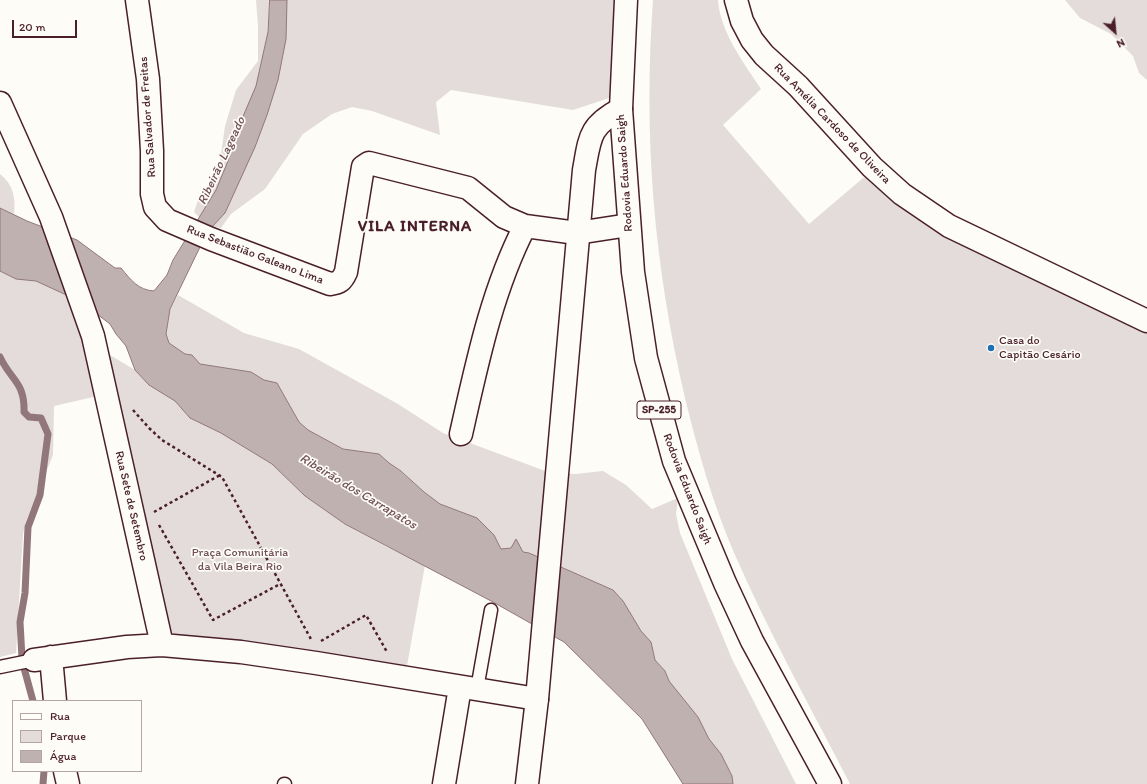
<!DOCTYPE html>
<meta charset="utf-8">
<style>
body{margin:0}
#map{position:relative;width:1147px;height:784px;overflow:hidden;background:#fdfcf7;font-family:Itim,sans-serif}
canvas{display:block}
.legend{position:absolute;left:12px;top:700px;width:130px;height:72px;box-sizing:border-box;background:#fdfcf7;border:1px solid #b5a4a5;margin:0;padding:5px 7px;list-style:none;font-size:12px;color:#4a1f2b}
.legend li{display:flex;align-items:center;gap:8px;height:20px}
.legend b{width:20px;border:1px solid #b5a4a5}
.north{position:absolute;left:1095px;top:12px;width:40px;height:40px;-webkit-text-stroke:3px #fdfcf7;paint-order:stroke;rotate:153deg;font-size:11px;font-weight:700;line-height:16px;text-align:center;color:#4a1f2b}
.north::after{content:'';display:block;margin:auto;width:14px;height:18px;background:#4a1f2b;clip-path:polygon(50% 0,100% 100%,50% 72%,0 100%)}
.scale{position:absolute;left:12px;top:20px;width:65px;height:18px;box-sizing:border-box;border:2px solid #4a1f2b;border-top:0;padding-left:5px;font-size:12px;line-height:14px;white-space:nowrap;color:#4a1f2b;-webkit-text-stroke:3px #fdfcf7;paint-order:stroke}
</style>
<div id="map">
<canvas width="1147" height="784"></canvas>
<ul class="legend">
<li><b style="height:5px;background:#fdfcf7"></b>Rua</li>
<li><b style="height:11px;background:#e3dcda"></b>Parque</li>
<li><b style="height:11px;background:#c0b1b1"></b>Água</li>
</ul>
<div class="north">N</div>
<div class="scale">20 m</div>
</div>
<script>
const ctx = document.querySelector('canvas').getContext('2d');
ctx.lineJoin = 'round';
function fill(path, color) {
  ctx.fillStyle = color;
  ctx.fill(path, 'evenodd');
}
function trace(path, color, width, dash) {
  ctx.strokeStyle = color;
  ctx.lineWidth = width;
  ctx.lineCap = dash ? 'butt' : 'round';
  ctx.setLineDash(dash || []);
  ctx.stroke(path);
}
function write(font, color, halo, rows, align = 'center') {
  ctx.font = font + ' Itim,sans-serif';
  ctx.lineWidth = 3.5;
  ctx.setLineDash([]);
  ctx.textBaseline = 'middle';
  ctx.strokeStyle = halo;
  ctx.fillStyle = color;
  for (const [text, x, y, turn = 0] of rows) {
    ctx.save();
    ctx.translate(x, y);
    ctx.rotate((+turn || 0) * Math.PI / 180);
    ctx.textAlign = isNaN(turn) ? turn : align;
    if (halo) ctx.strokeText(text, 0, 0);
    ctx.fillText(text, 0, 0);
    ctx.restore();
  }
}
fill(new Path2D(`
 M256 0H616L612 70V97L573 110 451 90 436 102 440 135 372 111 352 107 332 114 303 134 265 189 231 214 221 228 208 226 194 212 199 197 217 183 225 126 236 90 258 61V27Z
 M653 0H718C720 32 744 63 761 89L723 125 809 224 876 167 905 193 1147 318V784H850C811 708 769 633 735 555 713 505 698 451 685 398 654 265 643 137 653 0Z
 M1065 0H1147V80L1139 73 1133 56 1111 34 1080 18Z
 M0 174C13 184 16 198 14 214L0 208Z
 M0 271 16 279 36 281 75 299 102 395 54 406 53 455 26 521 23 534 16 653 0 657Z
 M178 295 244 333 299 349 398 404 443 433 548 472 575 474 603 471 626 485 652 509 678 498 676 514 680 533 732 659 796 784H733L732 776 721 754 709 739 698 717 669 681 665 671 655 660 651 642 641 631 623 601 613 590 529 553 523 552 516 540 511 549H501L494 535 477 518 440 504 424 492 402 471 389 463 379 454 343 449 308 430 299 422 277 383 264 380 251 372 200 364 192 355 185 354 169 343 166 334 170 309Z
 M100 349 135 370 149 385 175 401 190 418 221 433 272 464 305 496 345 524 387 547 425 565 405 677 164 643Z`), '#e3dcda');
const water = new Path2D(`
 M270 0H287L286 39 278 80 267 115 255 147 225 213 211 228 201 245 170 309 166 334 169 343 185 354 192 355 200 364 251 372 264 380 277 383 299 422 308 430 343 449 379 454 389 463 401 471 424 492 440 504 477 518 494 535 501 549 511 548 516 539 523 552 529 553 613 590 623 601 641 631 651 642 655 660 665 671 669 681 698 717 709 739 721 754 732 776 733 784H683L642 719 564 642 493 602 345 524 305 496 272 464 221 433 190 418 175 401 149 385 135 370 126 346 116 334 110 324 93 311 75 299 36 281 16 279 0 271V208L27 221 77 240 115 268H121C131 280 138 290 154 291L167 275 173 260 216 190 228 161 236 133 256 86 268 32Z`);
fill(water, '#c0b1b1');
trace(water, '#91777b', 1);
trace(new Path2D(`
 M0 357C11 381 25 382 24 412L29 417 41 418 48 434 40 495 28 527 25 593 20 622 22 658
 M24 668 33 701
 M43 784 44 771`), '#91777b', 7);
const service = new Path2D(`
 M0 667 34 660
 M477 689 491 610
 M284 784H285`);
const minor = new Path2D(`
 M137 0 148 79 152 151V194L155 207 167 220 211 239 330 284C339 283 342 281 346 272L363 167 369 163 468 188 504 217 525 226 577 233 629 225
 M736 0 742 21 752 40 764 55 798 86 872 167 902 194 949 226 1147 321
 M0 103 51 217 93 336 162 645
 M461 434C477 363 492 290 525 226
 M51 657 55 701
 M34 660 127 647 162 645 241 652 316 663 537 699
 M65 771 68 784
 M444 784 460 687`);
const tertiary = new Path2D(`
 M527 784 537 699 584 170C590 137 589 126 621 109`);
const trunk = new Path2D(`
 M626 0 621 109 633 272 646 358 674 461 725 583 752 641 830 784`);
trace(service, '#4a1f2b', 15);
trace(minor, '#4a1f2b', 25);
trace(tertiary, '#4a1f2b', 25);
trace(trunk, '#4a1f2b', 25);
trace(new Path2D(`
 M133 410 149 428 162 440 222 477 312 641
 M154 512 220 475
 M159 525 213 620 280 584
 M321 641 366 615 387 652`), '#4a1f2b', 2.5, [3, 3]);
trace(service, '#fdfcf7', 12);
trace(minor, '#fdfcf7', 22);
trace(tertiary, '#fdfcf7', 22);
trace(trunk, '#fdfcf7', 22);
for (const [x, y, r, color] of [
 [991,348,4,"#1f6fb2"]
]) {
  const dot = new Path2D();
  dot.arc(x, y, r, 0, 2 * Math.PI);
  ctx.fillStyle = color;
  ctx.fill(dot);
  trace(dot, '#fdfcf7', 1.5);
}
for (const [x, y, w] of [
 [659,410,44]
]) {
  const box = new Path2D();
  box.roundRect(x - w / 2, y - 9, w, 18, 3);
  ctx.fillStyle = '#fdfcf7';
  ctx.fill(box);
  trace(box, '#4a1f2b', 1);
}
write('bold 11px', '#4a1f2b', null, [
 ["SP-255",659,410]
]);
write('12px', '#4a1f2b', '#fdfcf7', [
 ["Rua Salvador de Freitas",148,117,-94],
 ["Rua Amélia Cardoso de Oliveira",832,124,46],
 ["Rodovia Eduardo Saigh",625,173,-94],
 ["Rua Sebastião Galeano Lima",255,255,21],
 ["Rodovia Eduardo Saigh",687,489,69],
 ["Rua Sete de Setembro",131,506,77]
]);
write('12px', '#4a1f2b', '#fdfcf7', [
 ["Casa do",999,341],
 ["Capitão Cesário",999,355]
], 'left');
write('12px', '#704e57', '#fdfcf7', [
 ["Praça Comunitária",240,553],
 ["da Vila Beira Rio",240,567]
]);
write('italic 13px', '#73525a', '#fdfcf7', [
 ["Ribeirão Lageado",222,161,-65],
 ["Ribeirão dos Carrapatos",358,492,31]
]);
ctx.letterSpacing = '1px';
write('bold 16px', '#4a1f2b', '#fdfcf7', [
 ["VILA INTERNA",415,227]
]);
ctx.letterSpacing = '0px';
</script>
